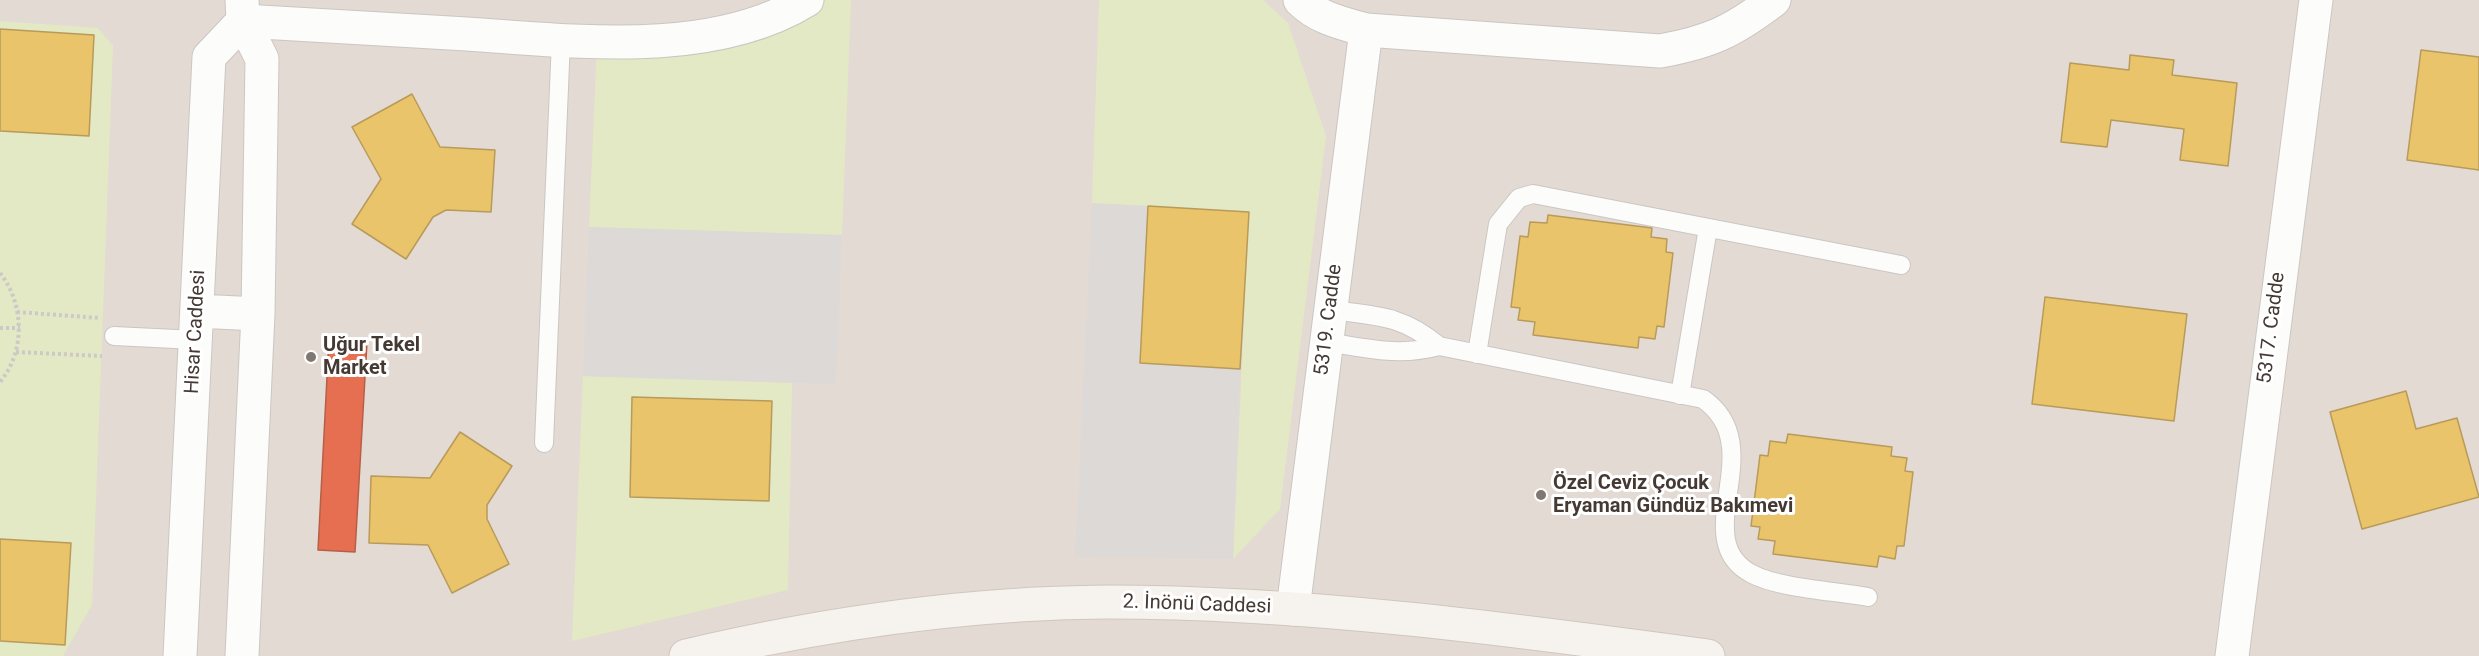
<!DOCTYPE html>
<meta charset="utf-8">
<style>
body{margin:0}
canvas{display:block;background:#eeeae6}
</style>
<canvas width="2479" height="656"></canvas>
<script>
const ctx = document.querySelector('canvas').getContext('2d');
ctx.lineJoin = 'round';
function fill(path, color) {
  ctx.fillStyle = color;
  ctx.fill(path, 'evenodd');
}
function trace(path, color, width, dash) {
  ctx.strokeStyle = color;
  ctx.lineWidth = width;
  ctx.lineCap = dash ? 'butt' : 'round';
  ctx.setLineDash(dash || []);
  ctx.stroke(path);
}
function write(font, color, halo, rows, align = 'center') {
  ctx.font = font + ' Roboto,sans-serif';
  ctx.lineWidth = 6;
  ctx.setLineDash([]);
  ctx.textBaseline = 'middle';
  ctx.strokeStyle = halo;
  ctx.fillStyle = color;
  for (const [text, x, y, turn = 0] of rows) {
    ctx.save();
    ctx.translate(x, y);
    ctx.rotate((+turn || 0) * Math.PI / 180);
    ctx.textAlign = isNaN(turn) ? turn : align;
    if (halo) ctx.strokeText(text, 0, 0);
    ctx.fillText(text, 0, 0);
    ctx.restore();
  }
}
fill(new Path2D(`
 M0 0H2479V656H0Z`), '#e3dad3');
fill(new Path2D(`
 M823 0H851L842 235 589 227 597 46 788 19Z
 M1099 0H1263L1288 23 1326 136 1280 509 1233 559 1249 212 1092 203Z
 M0 21 98 28 113 46 92 605 63 656H0Z
 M583 376 792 383 788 590 572 641Z`), '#e3e9c4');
fill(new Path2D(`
 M1092 203 1148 206 1140 363 1240 369 1233 559 1075 557Z
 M589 227 842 235 836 384 583 376Z`), '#ddd9d6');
const homes = new Path2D(`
 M0 29 94 35 89 136 0 131Z
 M2421 50 2479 57V170L2407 160Z
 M2130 55 2174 60 2172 75 2237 83 2228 166 2180 160 2184 129 2111 120 2107 147 2061 142 2070 63 2129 70Z
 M412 94 440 147 495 150 491 212 446 210 433 217 406 259 352 224 381 179 352 127Z
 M1148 206 1249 212 1240 369 1140 363Z
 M1548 215 1652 228 1651 237 1667 239 1666 252 1673 253 1664 327 1657 326 1655 339 1639 337 1638 348 1533 335 1535 322 1518 320 1520 308 1511 307 1520 236 1528 237 1530 222 1547 223Z
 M2045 297 2187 314 2174 421 2032 404Z
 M2406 391 2416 429 2457 418 2479 497 2362 529 2330 412Z
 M632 397 772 401 769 501 630 497Z
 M460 432 512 466 487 505V519L509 564 452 593 428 545 369 543 371 476 430 478Z
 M1788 434 1892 447 1891 456 1907 458 1905 471 1913 472 1904 546H1897L1895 559 1879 556 1877 567 1773 554 1775 541 1758 539 1760 527 1751 526 1760 455 1768 456 1770 441 1786 443Z
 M0 539 71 543 65 645 0 641Z`);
fill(homes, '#e9c46a');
trace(homes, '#b89a5a', 1.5);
const shops = new Path2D(`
 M329 339 367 342 355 552 318 550Z`);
fill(shops, '#e76f51');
trace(shops, '#b65f48', 1.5);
const service = new Path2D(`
 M114 336 196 340
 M1326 342C1367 348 1398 357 1439 346 1402 315 1377 316 1331 310
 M1439 346 1703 399C1772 447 1685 539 1752 574 1778 588 1836 591 1868 597
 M1477 354 1498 224 1519 198 1533 194 1901 265
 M1680 395 1708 228
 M544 443 561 40`);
const minor = new Path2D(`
 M1300 0C1318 18 1341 23 1366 30L1660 51C1711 42 1733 31 1774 0
 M243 21C318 25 392 30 467 34 574 41 711 59 807 0
 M1293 609 1366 30
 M2232 656 2316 0`);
const tertiary = new Path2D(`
 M197 311 258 314
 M180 656 209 57 243 21
 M242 656 258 314 262 59 243 21 242 0`);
const secondary = new Path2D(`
 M686 656C822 624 966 603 1106 602 1307 602 1509 629 1708 656`);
trace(service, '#cbc6c2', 20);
trace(minor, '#cbc6c2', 35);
trace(tertiary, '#cbc6c2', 35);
trace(secondary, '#cfc7be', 35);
trace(new Path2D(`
 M0 273C24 303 26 351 0 382
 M17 312 100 318
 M0 328H20
 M16 352 102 356`), '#cdc9c6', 4, [3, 3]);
trace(service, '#fcfcfb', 18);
trace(minor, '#fcfcfb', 33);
trace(tertiary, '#fcfcfb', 33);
trace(secondary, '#f6f2ed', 33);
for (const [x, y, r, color] of [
 [311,357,6,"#807772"],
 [1541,495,6,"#807772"]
]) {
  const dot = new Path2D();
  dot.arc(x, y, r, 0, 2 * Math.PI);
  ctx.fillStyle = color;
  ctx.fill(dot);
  trace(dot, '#fff', 2);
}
write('20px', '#443933', '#fff', [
 ["5319. Cadde",1329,320,-83],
 ["5317. Cadde",2272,328,-83],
 ["Hisar Caddesi",196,332,-87],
 ["2. İnönü Caddesi",1197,605,2]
]);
write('bold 20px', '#443933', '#fff', [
 ["Uğur Tekel",323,346],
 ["Market",323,369],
 ["Özel Ceviz Çocuk",1553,484],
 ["Eryaman Gündüz Bakımevi",1553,507]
], 'left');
</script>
